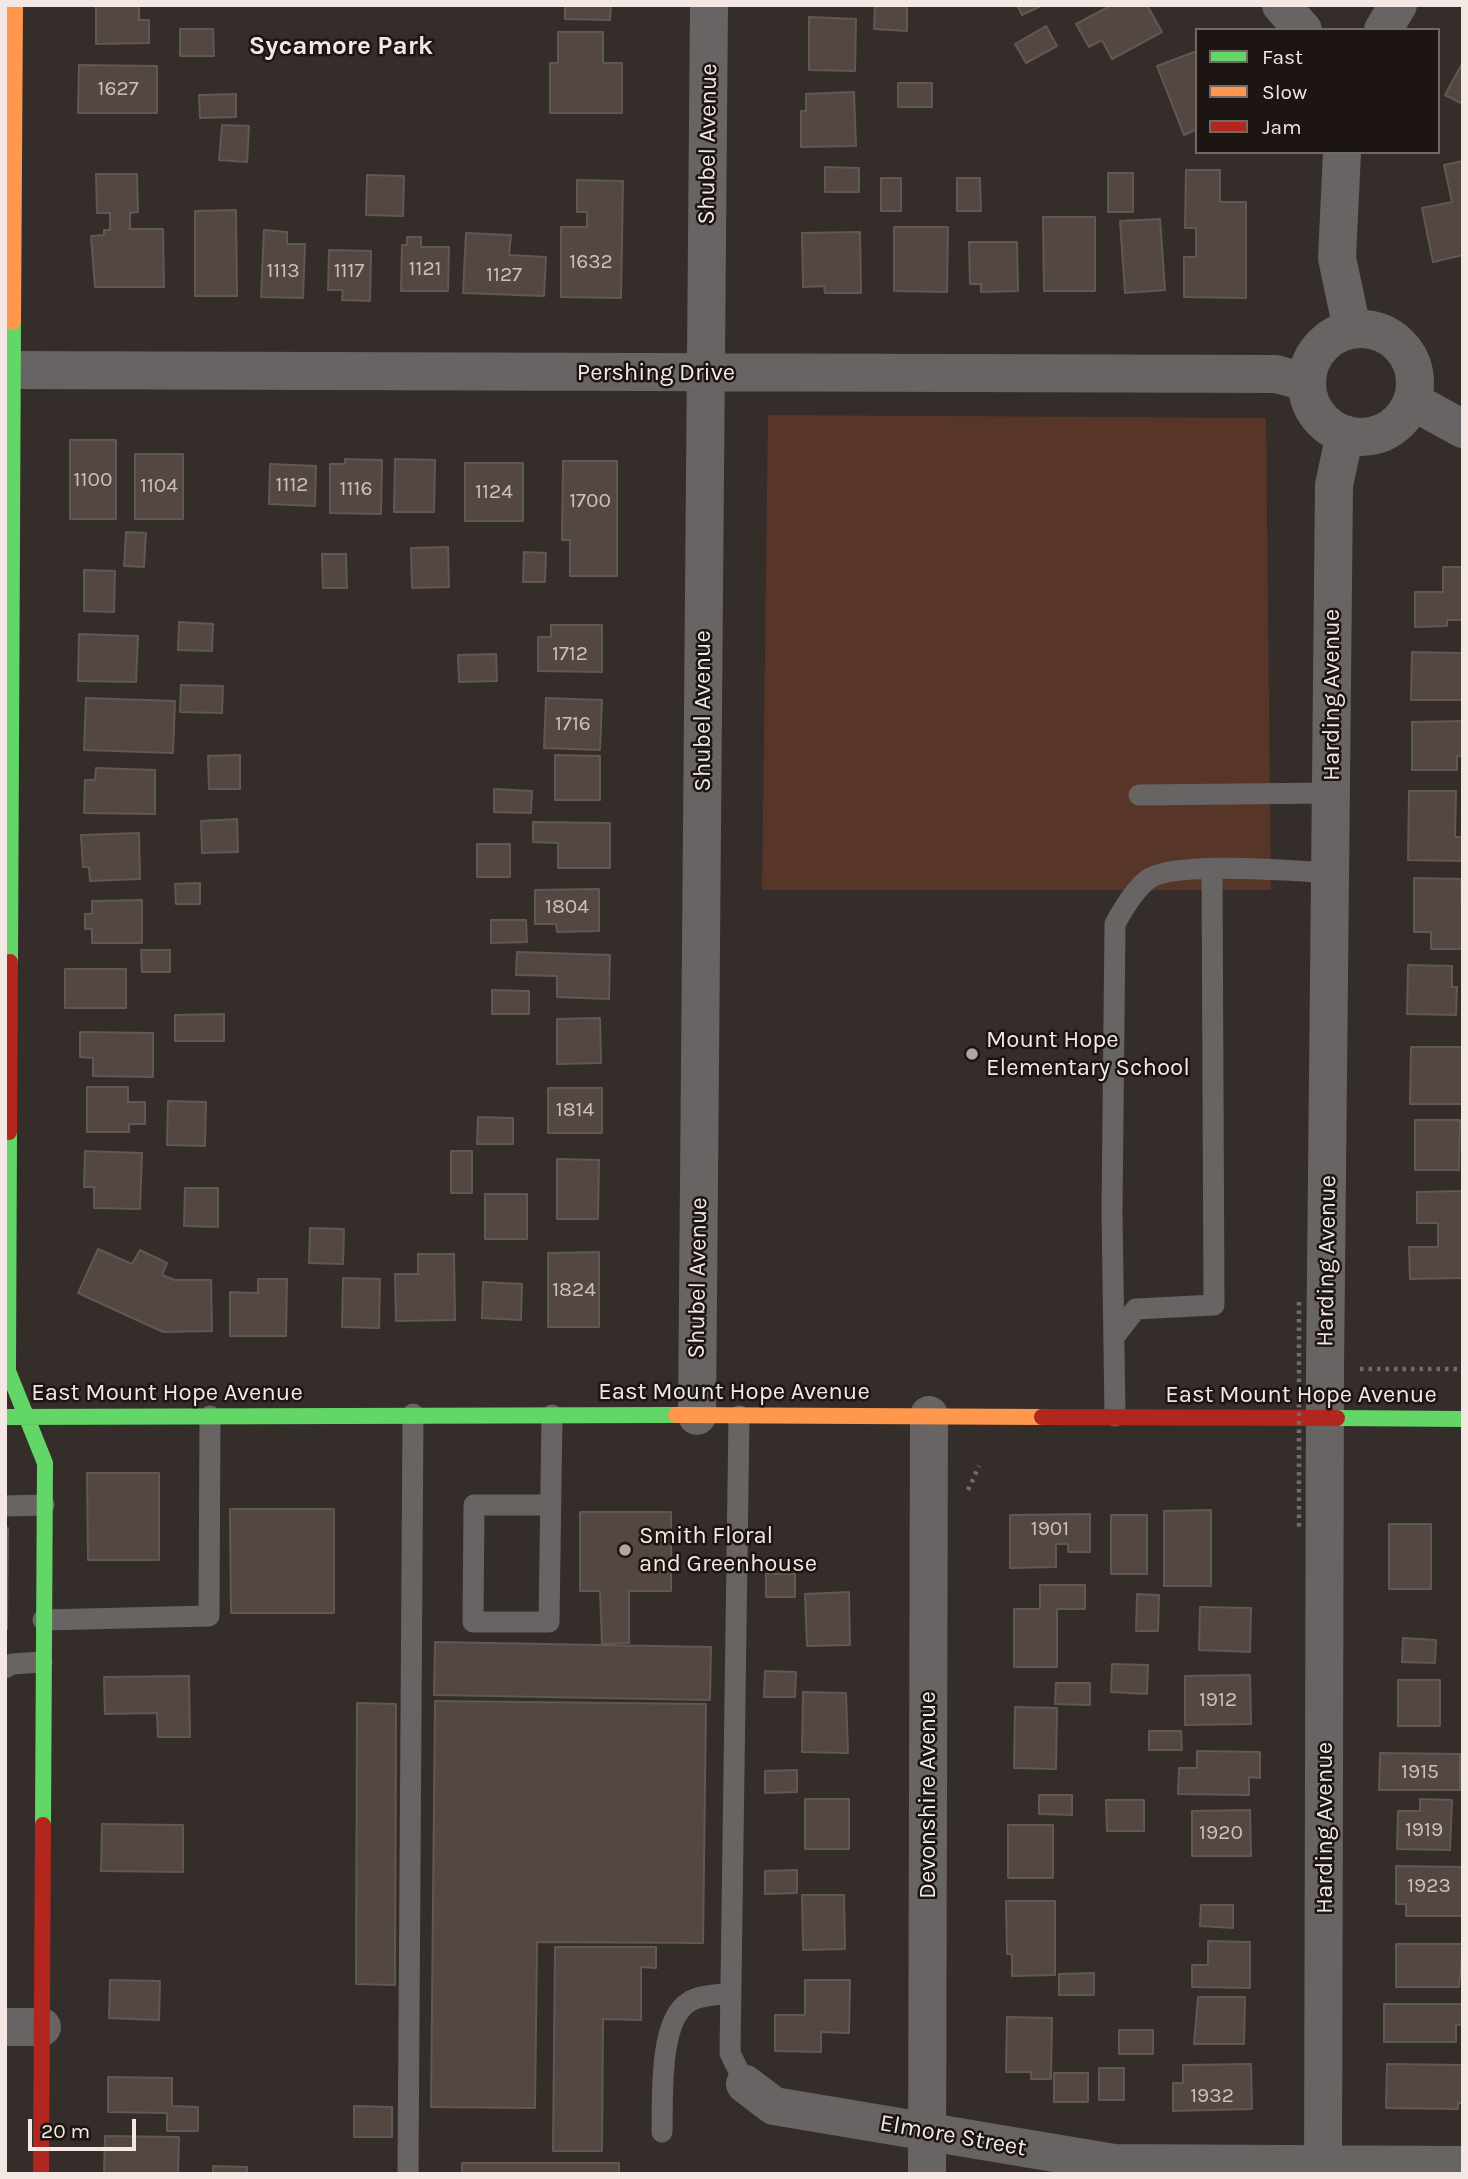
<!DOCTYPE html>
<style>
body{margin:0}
#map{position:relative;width:1468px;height:2179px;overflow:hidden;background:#352d2a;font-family:Karla,sans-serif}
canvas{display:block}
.frame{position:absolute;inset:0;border:7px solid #f3e8e4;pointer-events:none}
.legend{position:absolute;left:1195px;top:28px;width:245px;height:126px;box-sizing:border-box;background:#1c1512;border:2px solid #726966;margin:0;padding:9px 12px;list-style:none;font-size:21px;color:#f3e8e4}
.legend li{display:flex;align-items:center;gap:14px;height:35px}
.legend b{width:35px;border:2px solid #726966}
.scale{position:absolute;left:28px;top:2119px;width:108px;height:32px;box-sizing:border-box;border:4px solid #f3e8e4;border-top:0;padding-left:9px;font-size:21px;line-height:24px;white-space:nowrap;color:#f3e8e4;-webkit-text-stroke:5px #1c1512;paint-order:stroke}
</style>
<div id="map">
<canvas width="1468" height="2179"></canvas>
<div class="frame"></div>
<ul class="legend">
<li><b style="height:9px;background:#63d668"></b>Fast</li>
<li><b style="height:9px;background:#ff974d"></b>Slow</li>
<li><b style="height:9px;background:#b3261e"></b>Jam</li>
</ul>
<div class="scale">20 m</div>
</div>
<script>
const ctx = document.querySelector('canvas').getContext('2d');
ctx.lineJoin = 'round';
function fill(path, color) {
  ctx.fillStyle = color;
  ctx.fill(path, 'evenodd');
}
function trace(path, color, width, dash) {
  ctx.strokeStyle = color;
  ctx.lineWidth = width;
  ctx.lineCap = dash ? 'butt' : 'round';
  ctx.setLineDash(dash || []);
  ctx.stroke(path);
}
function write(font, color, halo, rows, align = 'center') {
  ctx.font = font + ' Karla,sans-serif';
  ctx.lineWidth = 5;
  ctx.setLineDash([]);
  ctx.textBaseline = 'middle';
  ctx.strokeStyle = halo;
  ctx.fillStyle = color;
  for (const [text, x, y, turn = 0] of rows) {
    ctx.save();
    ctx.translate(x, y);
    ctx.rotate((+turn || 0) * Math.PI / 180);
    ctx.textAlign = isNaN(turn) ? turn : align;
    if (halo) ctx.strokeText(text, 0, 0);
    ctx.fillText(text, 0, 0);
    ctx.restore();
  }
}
fill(new Path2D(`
 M768 415 1266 418 1271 890H762Z`), '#573629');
const building = new Path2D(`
 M96 5H139V20H149V43L96 44Z
 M565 5H611L610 20 565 19Z
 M875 5H907V31L874 29Z
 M1017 5H1043L1022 15Z
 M1112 5H1147L1162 32 1112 59 1102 40 1089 47 1076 24Z
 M809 17 856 19 855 71 809 70Z
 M1046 26 1057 46 1026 63 1015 44Z
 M180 29H213L214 56H180Z
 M558 32H603V63H622V113H550V63H558Z
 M1197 51V134L1195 130 1184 135 1157 66Z
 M1463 62V104L1445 95Z
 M79 65 157 66V113H78Z
 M898 83H932V107H898Z
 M854 92 856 146 801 147V111H806V94Z
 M236 94V117L200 118 199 95Z
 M222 125 249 126 247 162 219 160Z
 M1463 161V255L1433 262 1422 208 1452 202 1444 165Z
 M825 167 859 168V192H825Z
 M1186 170H1220V202H1246V298L1184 297V257H1196V228H1185Z
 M1108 173H1133V212H1108Z
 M96 174H137L138 212 130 213V229H163L164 287H95L91 236 104 235V230H110V213H97Z
 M367 175 404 176 403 216 366 215Z
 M881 178H901V211H881Z
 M957 178H980L981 211H957Z
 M577 180 623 181 621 298 561 297V227H587V212H577Z
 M236 210 237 296H195V211Z
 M1043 217H1095V291H1044Z
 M1160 219 1165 290 1125 293 1120 221Z
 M894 227H948L947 292 894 291Z
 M264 230 287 232V244H305L303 298 261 297Z
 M860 232 861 293H825L824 286 803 287 802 233Z
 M466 233 511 235 509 255 546 257 544 296 463 293Z
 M407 237H421V247H449L448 291H401L402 245H407Z
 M969 242H1017L1018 291 981 292V284H970Z
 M329 250 371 251 370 301 342 300 343 290H328Z
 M70 440H116V519H70Z
 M135 454H183V519H135Z
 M345 459 382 460 381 514 330 513V464H345Z
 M395 459 435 460 434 512H394Z
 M563 461H617V576H570V540H562Z
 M465 463H523V521H465Z
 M270 464 316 466 315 506 269 504Z
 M126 532 146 533 144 567 124 566Z
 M448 547 449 587 412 588 411 548Z
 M524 552 546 553 545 582H523Z
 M322 554H346L347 588H323Z
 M1443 567H1463V620H1447V626L1415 627V592H1443Z
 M84 570 115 571 114 612 84 611Z
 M179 622 213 624 212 651 178 650Z
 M551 625H602V672L538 671V637H551Z
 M79 634 138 636 136 682 78 681Z
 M1412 652 1462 653 1463 700H1411Z
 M496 654 497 681 459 682 458 655Z
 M181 685 223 686 222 713 180 712Z
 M86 698 175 701 173 753 84 750Z
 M546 698 602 700 600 750 544 748Z
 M1463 721V756H1457V770H1412V722Z
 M240 755V789H209L208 756Z
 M555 755 600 756V800H555Z
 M96 768 155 770V814L84 813 85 780H95Z
 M494 789 532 791 531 813 494 812Z
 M1409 791H1456L1455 837H1462V861L1408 860Z
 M237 819 238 852 202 853 201 821Z
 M533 822 610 823V868H558V843L533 842Z
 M139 833 140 879 90 881 89 867H83L81 835Z
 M477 844H510V877H477Z
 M1414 878 1461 879 1463 949H1431V932H1414Z
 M200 883V904H176L175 884Z
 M599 889V931L557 932 556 924H535V890Z
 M142 900V943H92V929H85V914H92V901Z
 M491 920H526L527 942 491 943Z
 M141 950H170V972H142Z
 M517 952 610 955 609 999 557 997V976L516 975Z
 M1408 965 1452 966V987H1457L1456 1015 1407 1014Z
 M65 969H126V1008H65Z
 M492 990 529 991V1014H492Z
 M224 1014V1041H175V1015Z
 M600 1018 601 1063 557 1064V1019Z
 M80 1032 153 1033V1077L93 1076V1058L80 1057Z
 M1411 1047H1463V1104H1410Z
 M87 1087H128V1102H145V1124H129V1132H87Z
 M548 1088H602V1133H548Z
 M168 1101 206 1102 205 1146 167 1145Z
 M478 1117 513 1118V1144H477Z
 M1415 1120H1460L1459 1170H1415Z
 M85 1151 142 1153 140 1209 94 1208V1187H84Z
 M451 1151H472V1193H451Z
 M557 1159 599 1160 598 1219H557Z
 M185 1188H218V1227L184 1226Z
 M1463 1191V1278L1410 1279 1409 1247H1438V1223H1417V1192Z
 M485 1194H527V1239H485Z
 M310 1228 344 1229 343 1264 309 1263Z
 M98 1249 132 1264 140 1250 167 1263 162 1275 175 1280H211L212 1331 163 1332 78 1293Z
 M599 1252V1327H548V1253Z
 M418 1254H454L455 1320 396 1321 395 1274H418Z
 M343 1278 380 1279 379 1328 342 1327Z
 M258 1279H287L286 1336H230V1292L258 1293Z
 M483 1282 522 1284 521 1320 482 1318Z
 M87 1473H159V1560H88Z
 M230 1509H334V1613H231Z
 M1211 1510V1586H1164V1511Z
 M580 1512H671V1591H629V1643L602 1644 600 1591H580Z
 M1090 1514V1552H1068V1544H1056V1567L1010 1568V1515Z
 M1111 1515H1147V1574H1111Z
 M1389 1524H1431V1589H1389Z
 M5 1528H8L7 1629H5Z
 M766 1574H795V1597H766Z
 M1040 1585H1085V1609H1057V1667H1014V1609H1040Z
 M849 1592 850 1645 807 1646 805 1594Z
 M1137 1594 1159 1595 1158 1631H1136Z
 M1200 1607 1251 1608 1250 1652 1199 1650Z
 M1403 1638 1436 1640 1435 1663 1402 1662Z
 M435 1642 711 1647 710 1700 434 1695Z
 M1112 1664 1148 1665 1147 1694 1111 1692Z
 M765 1671 796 1672 795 1697H764Z
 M1250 1675 1251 1724 1185 1725V1676Z
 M189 1676 190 1737H158L157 1713 105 1714 104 1677Z
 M1398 1680H1440V1726H1398Z
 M1056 1683H1090V1705L1055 1704Z
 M803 1692 846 1693 848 1753 802 1752Z
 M435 1701 706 1704 703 1943 537 1942 535 2108 431 2107Z
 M357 1703 396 1704 395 1985 356 1984Z
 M1015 1707 1057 1708 1056 1769 1014 1768Z
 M1149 1731H1181L1182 1750H1149Z
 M1197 1751 1260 1752V1778L1249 1777V1795L1178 1794 1179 1768H1197Z
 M1380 1753 1460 1754V1790H1379Z
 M797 1770V1792L765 1793V1771Z
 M1039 1795H1072V1815L1039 1814Z
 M805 1799H849V1849H805Z
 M1420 1799 1452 1800 1450 1850 1397 1849 1398 1811H1420Z
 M1106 1800H1144V1831H1107Z
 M1250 1810 1251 1856H1192V1811Z
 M102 1824 183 1825V1872L101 1871Z
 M1008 1825H1053V1878H1008Z
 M1396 1866 1463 1867V1916H1406V1904H1396Z
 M797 1870V1893L765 1894V1871Z
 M802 1895H844L845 1949 803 1950Z
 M1006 1901H1055V1975L1012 1976V1954H1007Z
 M1201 1905H1233V1928L1200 1926Z
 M1208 1941 1250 1942V1988L1192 1987V1965H1208Z
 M1396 1944H1463L1459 1987H1396Z
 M555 1947H656V1968L641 1967V2020L603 2019 602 2151H553Z
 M1094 1973V1995H1059V1974Z
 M110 1980 160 1981 159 2020 109 2018Z
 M805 1980H850L849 2033 821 2032V2052L775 2051V2015H805Z
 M1198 1997H1245L1244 2044H1194Z
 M1384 2004H1463V2025H1456V2042H1384Z
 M1007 2017 1052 2018 1051 2079H1031V2072H1006Z
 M1119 2030H1153V2054H1119Z
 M1251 2064 1252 2109 1173 2111V2083H1183V2065Z
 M1387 2064 1463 2065V2103H1458V2109L1386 2108Z
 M1099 2068H1124V2100H1099Z
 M1054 2073H1088V2102H1054Z
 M108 2077 172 2078V2106L198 2107V2131H167V2113L108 2112Z
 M354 2106 392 2107V2137H354Z
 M105 2136 179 2137 178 2174H104Z
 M462 2163H619V2174H462Z
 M213 2166 247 2167V2174H213Z`);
fill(building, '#544742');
trace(building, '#5f5855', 2);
trace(new Path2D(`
 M1360 1369H1463
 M968 1490 979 1466`), '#706c6b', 4.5, [3.5, 5]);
trace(new Path2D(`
 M1139 795 1331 793
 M1114 1337 1136 1309 1214 1305 1212 869
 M739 1416 730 2053 745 2084
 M1115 1416 1112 1211 1115 924C1123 909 1134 891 1147 880 1171 860 1296 871 1331 873
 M550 1505H474L473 1622H549L552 1415
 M5 1506 44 1505
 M43 1620 209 1616 210 1416
 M5 1668 12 1664 42 1662
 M662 2132C663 2101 658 2020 689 2002 699 1995 719 1995 731 1993
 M408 2174 413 1414`), '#686463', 21);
trace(new Path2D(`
 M1281 5 1303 30
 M1383 30 1398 5
 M1342 152 1337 258 1352 329
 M1307 383a54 54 0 1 1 108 0a54 54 0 1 1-108 0Z
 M5 370 1276 374 1306 382
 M1412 401 1463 429
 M697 1416 709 5
 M5 2027H42
 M745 2084 774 2106 1114 2163 1463 2165
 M927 2174 929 1415
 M1323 2174 1325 1370 1334 485 1345 434`), '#686463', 38);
trace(new Path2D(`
 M10 962 13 322
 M9 1132 8 1371 45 1463 43 1825
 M5 1417 676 1415
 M1337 1418 1463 1419`), '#63d668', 16);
trace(new Path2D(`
 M13 322 15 5
 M676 1415 1042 1417`), '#ff974d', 16);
trace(new Path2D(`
 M9 1132 10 962
 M1042 1417 1337 1418
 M41 2174 43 1825`), '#b3261e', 16);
trace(new Path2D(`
 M1299 1302V1531`), '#706c6b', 4.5, [3.5, 5]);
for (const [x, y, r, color] of [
 [972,1054,7,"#b0a7a3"],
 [625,1550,7,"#b0a7a3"]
]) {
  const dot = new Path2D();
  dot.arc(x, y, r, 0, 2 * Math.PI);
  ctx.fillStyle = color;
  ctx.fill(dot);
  trace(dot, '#1c1512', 2.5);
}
write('21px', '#cbc0bc', null, [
 ["1627",118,89],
 ["1632",591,262],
 ["1121",425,269],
 ["1113",283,271],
 ["1117",349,271],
 ["1127",504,275],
 ["1100",93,480],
 ["1112",292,485],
 ["1104",159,486],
 ["1116",356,489],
 ["1124",494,492],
 ["1700",590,501],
 ["1712",570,654],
 ["1716",573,724],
 ["1804",567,907],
 ["1814",575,1110],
 ["1824",574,1290],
 ["1901",1050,1529],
 ["1912",1218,1700],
 ["1915",1420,1772],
 ["1919",1424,1830],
 ["1920",1221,1833],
 ["1923",1429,1886],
 ["1932",1212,2096]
]);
write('24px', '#f3e8e4', '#1c1512', [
 ["Shubel Avenue",708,144,-89],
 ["Pershing Drive",656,373],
 ["Harding Avenue",1332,695,-90],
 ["Shubel Avenue",703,711,-90],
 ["Harding Avenue",1327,1261,-89],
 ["Shubel Avenue",698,1278,-89],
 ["East Mount Hope Avenue",734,1392],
 ["East Mount Hope Avenue",167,1393],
 ["East Mount Hope Avenue",1301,1395],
 ["Devonshire Avenue",928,1795,-90],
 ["Harding Avenue",1325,1828,-90],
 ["Elmore Street",953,2136,10]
]);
write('24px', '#f3e8e4', '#1c1512', [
 ["Mount Hope",986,1040],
 ["Elementary School",986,1068],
 ["Smith Floral",639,1536],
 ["and Greenhouse",639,1564]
], 'left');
write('bold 26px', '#f3e8e4', '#1c1512', [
 ["Sycamore Park",341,47]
]);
</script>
